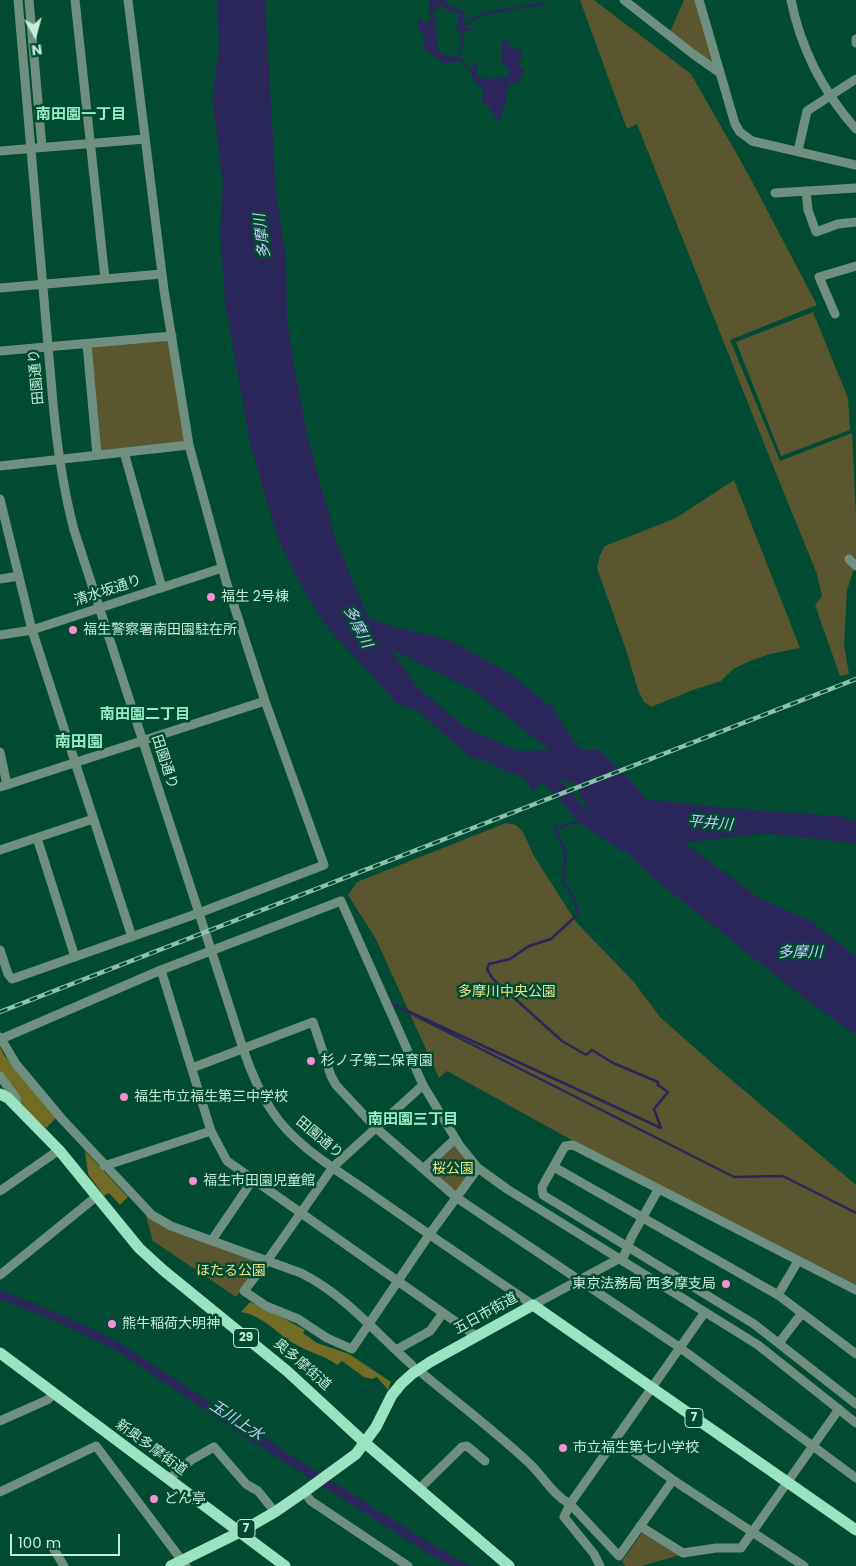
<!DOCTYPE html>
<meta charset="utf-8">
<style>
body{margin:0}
#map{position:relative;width:856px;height:1566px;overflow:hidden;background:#004b32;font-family:Poppins,sans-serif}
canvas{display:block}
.north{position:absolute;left:10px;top:10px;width:50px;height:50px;-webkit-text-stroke:4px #004b32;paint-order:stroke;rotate:173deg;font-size:14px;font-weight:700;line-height:20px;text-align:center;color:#c4ecd7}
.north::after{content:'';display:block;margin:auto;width:18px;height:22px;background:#c4ecd7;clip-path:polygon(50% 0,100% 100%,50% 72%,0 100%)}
.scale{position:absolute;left:10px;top:1534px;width:110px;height:22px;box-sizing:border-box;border:2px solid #c4ecd7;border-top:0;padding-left:6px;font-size:15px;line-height:18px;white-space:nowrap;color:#c4ecd7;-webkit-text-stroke:4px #004b32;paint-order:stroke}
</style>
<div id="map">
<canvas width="856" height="1566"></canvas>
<div class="north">N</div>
<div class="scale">100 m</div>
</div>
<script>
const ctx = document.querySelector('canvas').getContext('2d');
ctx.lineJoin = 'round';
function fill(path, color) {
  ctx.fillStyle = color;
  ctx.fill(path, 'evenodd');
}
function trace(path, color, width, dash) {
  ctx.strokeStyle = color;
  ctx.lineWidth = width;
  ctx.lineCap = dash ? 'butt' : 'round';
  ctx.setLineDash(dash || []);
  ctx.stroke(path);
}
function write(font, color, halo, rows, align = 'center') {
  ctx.font = font + ' Poppins,"Noto Sans JP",sans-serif';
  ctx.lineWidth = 5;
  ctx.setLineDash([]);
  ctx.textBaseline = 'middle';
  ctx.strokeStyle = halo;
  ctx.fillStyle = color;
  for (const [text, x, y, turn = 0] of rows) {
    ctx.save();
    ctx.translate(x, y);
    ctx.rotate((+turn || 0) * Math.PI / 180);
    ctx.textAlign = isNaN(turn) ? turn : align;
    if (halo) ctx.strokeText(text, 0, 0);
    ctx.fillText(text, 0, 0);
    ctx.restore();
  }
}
fill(new Path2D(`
 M580 0H594L691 74 747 172 817 305 730 340 780 461 852 433 856 516V563L847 590 844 645 849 674 840 676 815 605 822 596 817 574 771 461 637 124 627 129Z
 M684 0H695L714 63 711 66 670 32Z
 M813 312 848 398 850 430 781 456 736 342Z
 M170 337 187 442 100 453 90 344Z
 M734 480 800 648 770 654 750 661 733 669 721 681 693 690 651 707 644 702 638 690 626 650 597 568 600 555 605 546 676 518Z
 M506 823 516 825 523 832 534 856 576 922 633 981 660 1017 721 1071 856 1185V1285L568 1138 447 1071 439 1078 376 939 348 895 357 882Z
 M456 1144 472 1165 473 1170 454 1194 427 1171Z
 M145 1213 265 1262 236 1297 153 1241Z
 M644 1530 680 1555 642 1566H625L622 1561Z`), '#5a5630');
fill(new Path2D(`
 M0 1047 4 1055 56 1118 46 1128 27 1111 0 1074Z
 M85 1151 128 1197 120 1205 109 1193 104 1196 88 1174Z
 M250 1302 274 1313 305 1330 303 1333 317 1343 349 1354 391 1382 388 1390 377 1377 372 1379 364 1377 342 1361 337 1365C324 1355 310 1353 295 1344 275 1333 266 1317 241 1312Z`), '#726b26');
fill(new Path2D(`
 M217 0H265L276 192 286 257 287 320 293 360 308 439 335 537 368 618 394 627 449 640 506 671 552 707 580 750H600L631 781 646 799 724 808 840 816 856 821V844L765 833 684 843 761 899 813 922 856 957V1035L805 999 652 877 630 856 618 841 604 831 588 810 575 783 547 777 533 792 523 777 505 771 486 761 470 757 415 709 398 705 323 622 304 590 283 550 274 527 250 443 225 303 220 230 223 184 212 98 219 50ZM391 649 473 690 550 750 518 751 465 727 417 687Z
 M430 0H446L450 6 465 12V19L460 26 475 31H456L459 14 447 10 441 5 428 18Z
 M435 15 438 51 448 56 459 57 469 64 459 62 443 63 423 48 425 39 418 27 417 21 420 19 427 24Z
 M506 39 511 48 519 50 523 47 520 58V67L525 71 517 83 511 84 505 90 508 95 499 124 491 110 482 101 483 90 471 77V70L477 62V76L488 79 507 76 510 70 501 62 502 41Z
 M0 1290 60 1314 117 1341 275 1445 430 1543 470 1566H452L429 1554 254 1443 114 1349 57 1322 0 1299Z`), '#2a265a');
trace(new Path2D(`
 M458 58 463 40 461 27 483 14 528 6 546 4
 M464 63 471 70
 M388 1002 734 1177 783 1176 856 1213
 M388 1002 661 1128 654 1109 668 1092 658 1085V1082L613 1063 592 1050 586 1055 562 1041 493 979 487 969 489 964 510 959 529 946 551 939 577 915C578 901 571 893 563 883L566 852 555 829 586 819`), '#2a265a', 2.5);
trace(new Path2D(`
 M532 770 547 777 586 819 625 845`), '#2a265a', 14);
trace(new Path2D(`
 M18 0 53 403C57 446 63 488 74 530L228 1002C240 1038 250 1078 272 1111 294 1145 334 1168 367 1191 422 1230 477 1267 533 1305L624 1256 631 1238 658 1190
 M29 0 42 147
 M75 0 105 279
 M624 0 693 54 720 73
 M699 0 735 124 740 132 752 141 856 165
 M791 0C801 49 823 92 856 129
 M856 39V43
 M0 151 145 139
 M798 151 807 111 856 79
 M806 191 808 210 816 232 838 224 856 222
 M775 193 856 188
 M0 288 162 274
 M835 314 819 277 856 266
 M87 344 97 455
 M0 351 172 336
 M124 452 162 588
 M0 466 189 445
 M0 499 32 630 132 937
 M849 559 856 566
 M0 579 19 576
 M0 635 32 630 222 568
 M0 752 7 785
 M0 787 265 701
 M37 838 75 957
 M0 850 93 819
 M0 950 8 974 12 979 199 913 324 865 265 701 226 581 189 445 164 290 128 0
 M161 970 211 1131 227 1161 476 1336
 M0 1037 16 1064 62 1119 152 1215 171 1226 301 1273C345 1295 376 1333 412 1365
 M1 1039 161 970 341 901 423 1085 460 1146 478 1168 507 1189 758 1345 856 1423
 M192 1068 313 1022 331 1076 336 1085 376 1128 457 1198 679 1347 856 1478
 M0 1076 16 1098 17 1107
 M423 1085 333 1167 267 1261 244 1291 266 1306 298 1319 327 1338 352 1349 429 1235 478 1168
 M104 1166 211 1131
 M554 1167 778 1295 856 1354
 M423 1169 455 1139
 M0 1191 59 1150
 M212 1240 252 1181
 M0 1275 97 1196
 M856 1290 573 1145 565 1146 542 1187 543 1195 754 1324 856 1404
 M778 1295 798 1261
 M779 1343 802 1313
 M396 1350 430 1331 443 1313
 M423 1374C459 1404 496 1432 529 1463 543 1476 553 1495 570 1504L619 1556 673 1480
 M0 1421 47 1400 54 1394
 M616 1439 673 1480 804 1566
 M96 1446 186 1566
 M169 1479 191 1460 214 1447 246 1484 258 1491 275 1512
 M419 1489 462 1447 467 1446 485 1461
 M0 1492 96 1446
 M304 1492 311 1501 408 1566
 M640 1526 683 1553 716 1548H741L839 1409
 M50 1543 64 1566
 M600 1566 594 1554 564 1517 570 1504 705 1312`), '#6f9080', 9);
trace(new Path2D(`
 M0 1094 8 1098 59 1150 139 1248 163 1270 287 1371 364 1442 509 1566
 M0 1353 285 1566
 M171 1566 240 1532 275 1512 304 1492 356 1454 376 1427 392 1395 401 1384 412 1374 430 1362 533 1305 856 1530`), '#9be2c0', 11);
const rail = new Path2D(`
 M0 1012 856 679`);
trace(rail, '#8ec0aa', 4.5);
trace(rail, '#004b32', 2.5, [8]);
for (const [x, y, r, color] of [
 [211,597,5,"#f690d0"],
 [73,630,5,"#f690d0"],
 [311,1061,5,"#f690d0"],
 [124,1097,5,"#f690d0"],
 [193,1181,5,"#f690d0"],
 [726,1284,5,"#f690d0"],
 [112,1324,5,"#f690d0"],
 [563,1448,5,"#f690d0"],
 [154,1499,5,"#f690d0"]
]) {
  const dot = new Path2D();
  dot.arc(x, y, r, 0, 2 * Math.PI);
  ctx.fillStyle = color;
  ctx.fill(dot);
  trace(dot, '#004b32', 2);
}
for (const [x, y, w] of [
 [246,1338,25],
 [694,1418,18],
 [246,1529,18]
]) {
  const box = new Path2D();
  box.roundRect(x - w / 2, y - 9.5, w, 19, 4);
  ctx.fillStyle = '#004b32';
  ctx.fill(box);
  trace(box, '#c4ecd7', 1);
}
write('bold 12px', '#c4ecd7', null, [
 ["29",246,1338],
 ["7",694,1418],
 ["7",246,1529]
]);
write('14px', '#c4ecd7', '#004b32', [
 ["田園通り",37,377,-95],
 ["清水坂通り",108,591,-18],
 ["田園通り",164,762,72],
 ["田園通り",319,1138,40],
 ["五日市街道",486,1314,-29],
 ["奥多摩街道",302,1365,41],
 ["新奥多摩街道",151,1448,36]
]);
write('14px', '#c4ecd7', '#004b32', [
 ["福生 2号棟",221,597],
 ["福生警察署南田園駐在所",83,630],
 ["杉ノ子第二保育園",321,1061],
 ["福生市立福生第三中学校",134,1097],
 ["福生市田園児童館",203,1181],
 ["東京法務局 西多摩支局",716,1284,"right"],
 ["熊牛稲荷大明神",122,1324],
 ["市立福生第七小学校",573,1448],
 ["どん亭",164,1499]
], 'left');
write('14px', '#eee382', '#004b32', [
 ["多摩川中央公園",507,992],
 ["桜公園",453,1169],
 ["ほたる公園",231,1271]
]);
write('bold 15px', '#98edc5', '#004b32', [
 ["南田園一丁目",81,115],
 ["南田園二丁目",145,715],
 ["南田園三丁目",413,1120]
]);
write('italic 15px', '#c9cbff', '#004b32', [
 ["多摩川",263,236,-97],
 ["多摩川",357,627,63],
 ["平井川",710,824,5],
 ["多摩川",800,953],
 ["玉川上水",236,1421,33]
]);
write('bold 16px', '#98edc5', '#004b32', [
 ["南田園",79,743]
]);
</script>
